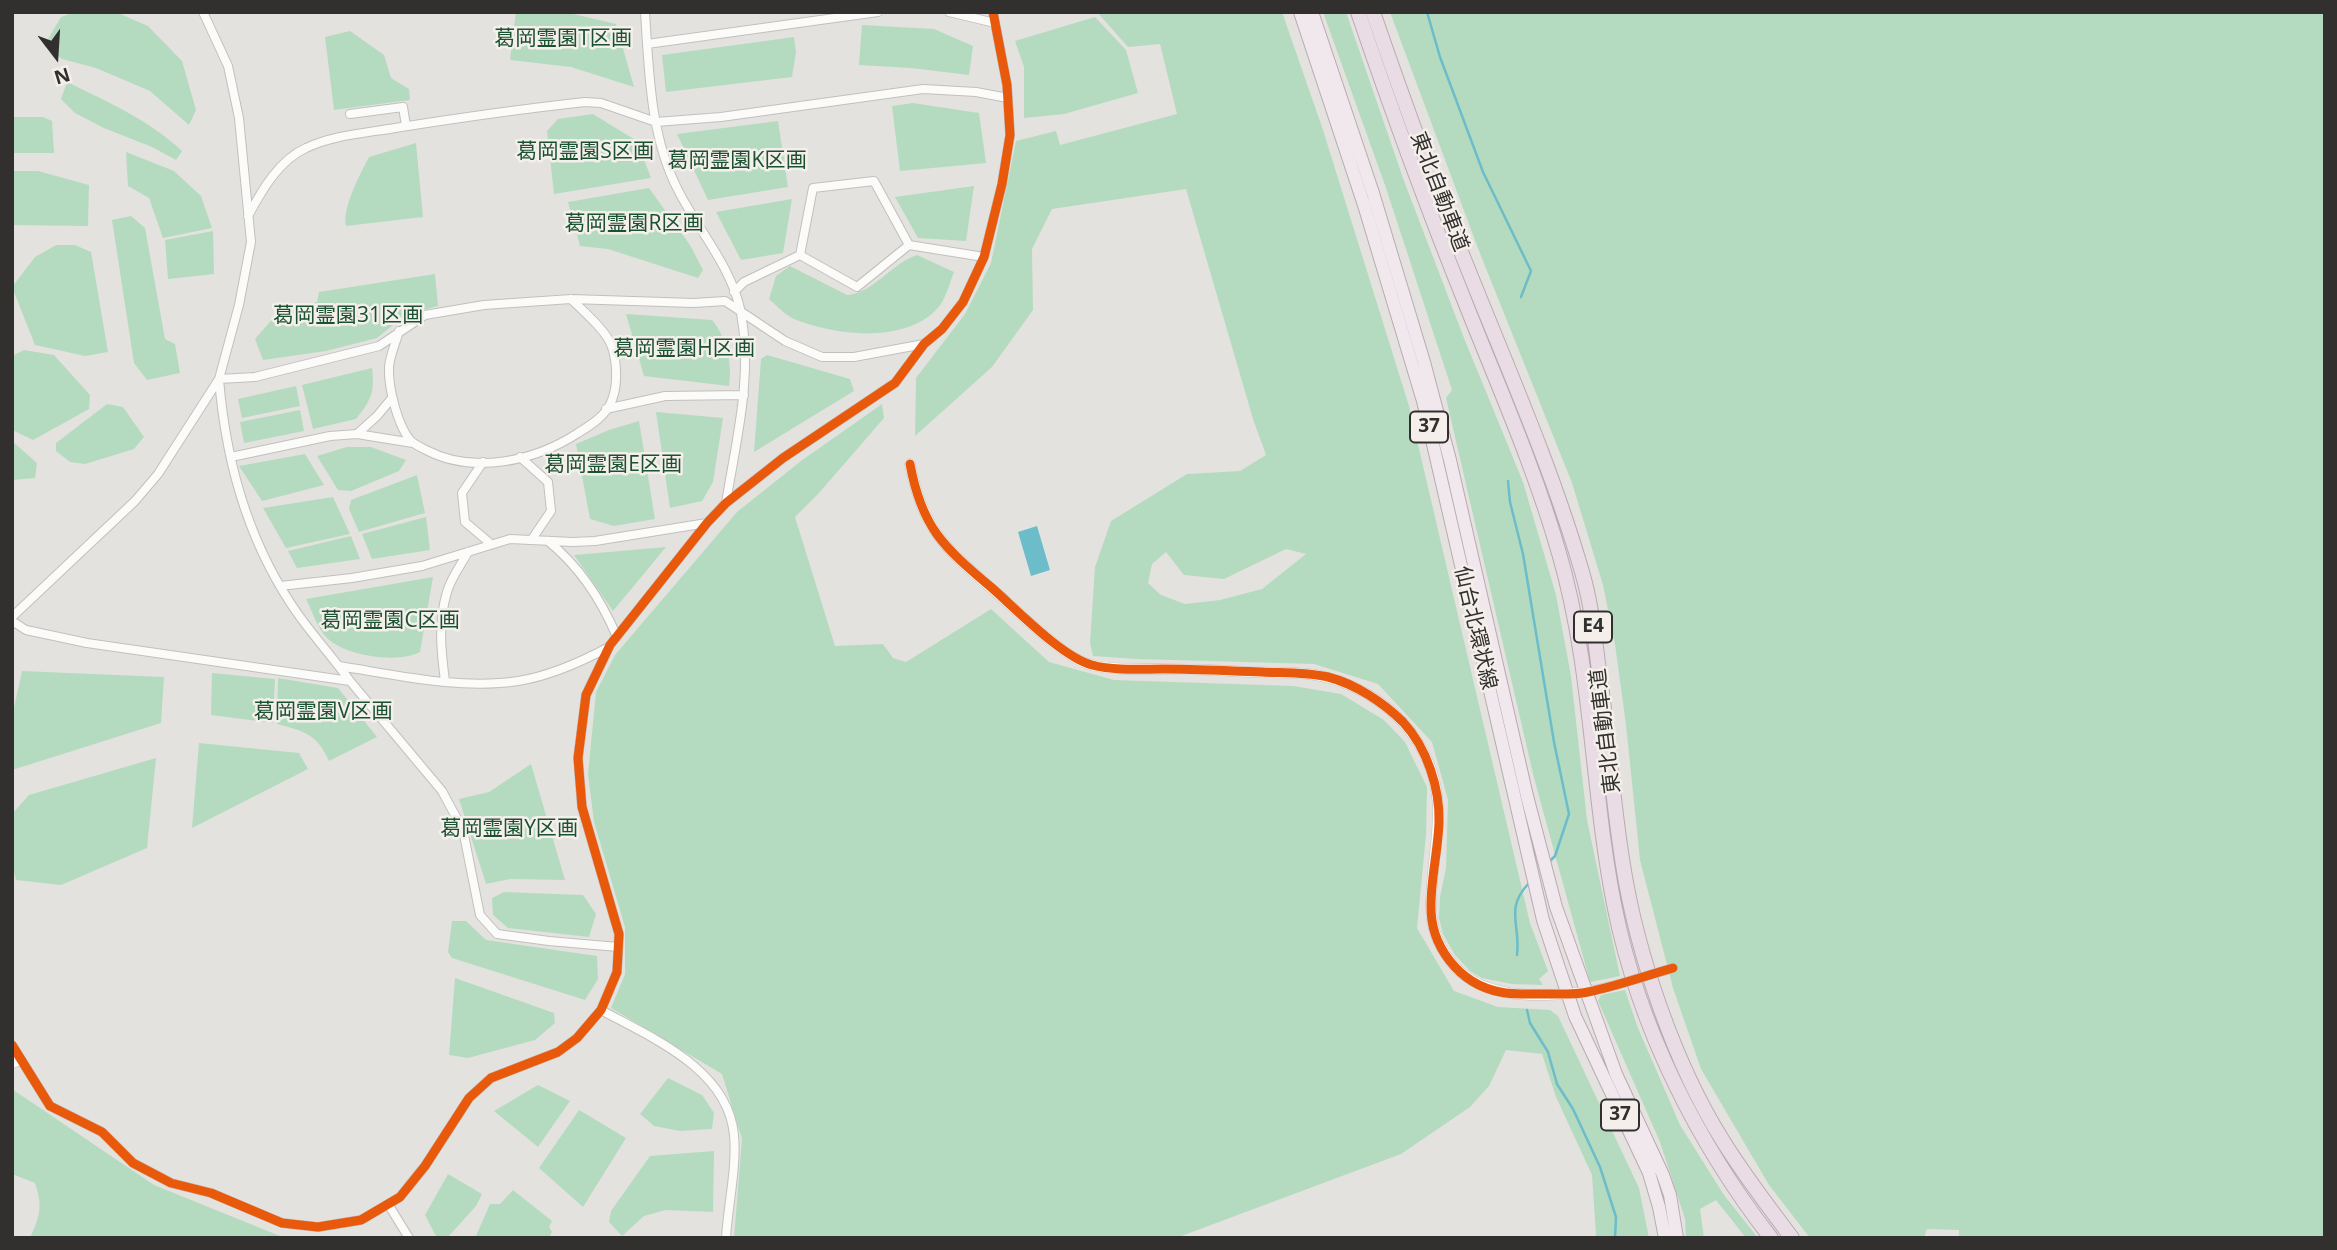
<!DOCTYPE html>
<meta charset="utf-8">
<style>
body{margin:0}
#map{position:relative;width:2337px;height:1250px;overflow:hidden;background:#e4e2df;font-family:"Open Sans",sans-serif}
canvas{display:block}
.frame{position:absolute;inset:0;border:14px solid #32302e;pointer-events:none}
.north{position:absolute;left:21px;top:21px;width:70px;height:70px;-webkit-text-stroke:5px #f4efea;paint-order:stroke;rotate:163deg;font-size:19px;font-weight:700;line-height:28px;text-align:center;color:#32302e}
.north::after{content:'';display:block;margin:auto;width:24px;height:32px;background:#32302e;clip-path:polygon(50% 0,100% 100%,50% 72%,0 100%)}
</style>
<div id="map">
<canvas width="2337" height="1250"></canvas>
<div class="frame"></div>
<div class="north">N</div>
</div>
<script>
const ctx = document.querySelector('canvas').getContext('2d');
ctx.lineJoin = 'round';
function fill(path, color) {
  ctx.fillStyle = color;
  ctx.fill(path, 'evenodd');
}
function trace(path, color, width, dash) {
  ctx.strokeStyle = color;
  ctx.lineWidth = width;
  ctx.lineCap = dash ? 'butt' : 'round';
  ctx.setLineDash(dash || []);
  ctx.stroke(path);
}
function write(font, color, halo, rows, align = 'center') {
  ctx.font = font + ' "Open Sans","Noto Sans JP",sans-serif';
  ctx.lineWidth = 5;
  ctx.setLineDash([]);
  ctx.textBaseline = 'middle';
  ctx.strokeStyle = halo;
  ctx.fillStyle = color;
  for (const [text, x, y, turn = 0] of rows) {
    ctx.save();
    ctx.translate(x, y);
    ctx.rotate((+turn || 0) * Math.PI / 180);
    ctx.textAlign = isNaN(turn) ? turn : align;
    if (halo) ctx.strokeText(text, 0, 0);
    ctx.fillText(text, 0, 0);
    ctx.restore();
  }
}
fill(new Path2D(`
 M75 12 118 13 148 26 182 61 196 110 189 125 150 91 96 68 62 59 44 46 61 17Z
 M516 12H565L616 24 634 87 571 67 510 60Z
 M1097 12H1282L1323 130 1409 406 1530 923 1548 971 1539 979 1543 985 1512 984 1482 978 1470 971 1455 955 1443 934 1439 918 1440 897 1446 868 1448 800 1432 742 1378 684 1314 664 1137 659 1093 656 1090 643 1095 567 1111 521 1187 474 1240 471 1266 455 1253 419 1186 189 1052 209 1032 249 1033 310 992 367 915 436 916 378 965 314 991 263 1016 141 1056 131 1060 145 1177 114 1160 44 1128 47ZM1286 549 1306 554 1262 589 1220 600 1185 604 1161 595 1148 583 1152 564 1166 552 1184 575 1224 579Z
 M1323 12H1346L1404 181 1464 338 1523 482 1556 595 1571 676 1587 820 1620 976 1590 982 1534 778 1446 398 1452 390 1386 188Z
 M1390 12H2325V1238H1959V1230L1927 1229 1924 1238H1810L1769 1185 1701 1069 1673 988 1640 860 1626 725 1615 644 1603 585 1572 483 1479 251Z
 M1095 17 1126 50 1138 93 1064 114 1024 118V67L1015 41Z
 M862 25 934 29 973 46 969 75 911 68 859 65Z
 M350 31 384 55 391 78 409 89 410 100 334 110 325 37Z
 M794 37 796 52 792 77 666 92 662 55Z
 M67 82C108 102 149 120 182 151L176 160 152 147 104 128 75 113 61 99Z
 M913 103 979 113 986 163 900 171 892 106Z
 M593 114 637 141 651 178 554 194 547 131 558 119Z
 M12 117H43L52 121 54 153H12Z
 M778 121 788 187 708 200 677 134Z
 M416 143 423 217 346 226C342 208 360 174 369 157Z
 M126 152 174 171 201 196 212 228 163 238 149 198 128 186Z
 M12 171H38L89 185 88 226 12 225Z
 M974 186 966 241 918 238 895 197Z
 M649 188 690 245 703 270 698 278 608 249 580 246 568 202Z
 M792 199 783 253 741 260 716 212Z
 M131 216 145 228 165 339 175 344 180 373 147 380 134 363 112 220Z
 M213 231 214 274 168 279 165 240Z
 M56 245H75L91 252 108 352 85 356 35 345 12 287 35 257Z
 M917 255 954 272C949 285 945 302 935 311 900 344 834 335 794 319 785 315 776 305 769 299L776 276 790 266 847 295C872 294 892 263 917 255Z
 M435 274 438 306 407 314 377 338 326 351 263 360 255 339 275 316 317 302 319 292Z
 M626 314 712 320C726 336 733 365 729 386L644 376Z
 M24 350 54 355 90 395 89 409 33 440 12 430V356Z
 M767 355 850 379 854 391 754 452 761 359Z
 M372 368C375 393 371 400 356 419L313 429 302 385Z
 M296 386 300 406 242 418 238 399Z
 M107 404 123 407 144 437 134 449 85 464 70 462 56 451V443Z
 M882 404 884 418 819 493 795 517 835 646 883 644 893 658 906 662 991 609 1049 662 1114 680 1293 686 1341 694 1384 720 1405 742 1427 787 1426 835 1417 928 1454 991 1498 1007 1550 1010 1558 1016 1639 1188 1649 1238H1591L1596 1235 1592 1175 1556 1097 1542 1054 1506 1050 1489 1086 1470 1107 1401 1154 1176 1238H734L742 1139 722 1074 611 1008 625 974V927L594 822 588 774 596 692 615 655 737 512 801 461Z
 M300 410 304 431 244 443 240 422Z
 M656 412 723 418 713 482 702 501 670 508Z
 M639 421 655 519 614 526 590 519 576 444 609 430Z
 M12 441 37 463 35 478 12 480Z
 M347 447H371L406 460 399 471 351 491 338 490 317 456Z
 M305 454 324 485 262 501 239 466Z
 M417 475 425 513 359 532 349 509 351 500Z
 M333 497 350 534 286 548 263 508Z
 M426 517 430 550 372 559 362 534Z
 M351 536 360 559 297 568 288 551Z
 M666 547 613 611 574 555Z
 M433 577 420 652C398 664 345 656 327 638 318 629 312 611 306 599Z
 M22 671 164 677 161 723 12 770V717Z
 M212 673 275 679 273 723 211 715Z
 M278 678 338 688 377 737 329 761C317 734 304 731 277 724Z
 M199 743 299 753 308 769 192 828Z
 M156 758 147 848 61 885 16 880 12 865V814L29 795Z
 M531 764 565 880 510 879 486 884 459 799 489 792Z
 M504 892 583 895 596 914 589 937 508 928 493 915 492 898Z
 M452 921H466L486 940 597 956 598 979 585 1000 452 958 448 952Z
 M455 978 554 1013 555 1023 535 1040 468 1058 449 1055Z
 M1625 990 1638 1028 1680 1125 1724 1195 1758 1238H1746L1716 1200 1700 1209 1704 1238H1686L1685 1219 1660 1142 1598 1001 1601 995Z
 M668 1078 702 1095 714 1113 712 1129 680 1131 654 1126 640 1114Z
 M538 1085 570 1101 538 1147 494 1111Z
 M12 1089 154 1185 285 1238H30C40 1216 43 1206 35 1183L12 1174Z
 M579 1110 626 1138 583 1207 539 1168Z
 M714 1151 713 1212 666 1210 644 1216 622 1236 609 1222 611 1211 650 1156Z
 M448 1174 482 1194 476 1206 447 1238H437L425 1215Z
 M513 1190 552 1221 549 1227 552 1232 549 1238H475L490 1204H500Z`), '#b4dbbf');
fill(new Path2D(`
 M1037 526 1050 570 1031 576 1018 532Z`), '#6cbdc9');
trace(new Path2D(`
 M1427 12 1440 57 1483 172 1531 271 1521 297
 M1508 481 1510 502 1523 554 1554 742 1569 814 1555 856 1548 863
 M1517 955C1521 925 1504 909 1529 883
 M1527 1010 1530 1023 1548 1052 1557 1084 1573 1109 1600 1167 1616 1217 1615 1238`), '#6cbdc9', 2.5);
const minor = new Path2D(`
 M645 12C649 71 650 136 678 190 698 230 732 267 741 313 753 378 736 440 726 503
 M949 12 995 23
 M647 44 878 12
 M350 114 403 107 406 126
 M248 216C262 190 279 160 306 148 333 135 366 133 395 128 458 118 521 109 585 102L601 103 656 122 721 117 923 89 976 92 1008 98
 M800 255 813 188 874 181 909 245
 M734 292 744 282 800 255 857 287 909 245 984 257
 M399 331C396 342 390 355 389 367 388 387 398 428 412 442 416 445 422 448 426 450 474 475 535 461 578 433 591 425 607 415 612 400 618 385 617 362 612 347 607 331 583 311 571 299
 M606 409 665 396 744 395
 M357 434 377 416 392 398
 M231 457 330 436 357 434 413 443
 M520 457 548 482 551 511 532 539
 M483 462 462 493 465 522 491 544
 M548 541C580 567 601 599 617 637
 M280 586 352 578 422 566 510 539 573 542 595 541 707 523
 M12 617 135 501 158 474 219 379 239 305 251 242 239 118 228 66 203 12
 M12 621 26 630 87 643 350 681 442 791 463 830 480 915 497 934 549 941 618 947
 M339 666C397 675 460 690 518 681 550 676 581 662 609 647
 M350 681C334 659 316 639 300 617 249 546 226 465 219 379L255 377 379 346 425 315 484 305 571 299 694 303 725 301 785 341 822 357H854L924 344
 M445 681C441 651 438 622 447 592 451 578 461 565 468 552
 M1586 992 1616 985
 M601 1010C652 1038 728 1069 734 1135 737 1168 728 1204 726 1238
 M12 1045 50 1106 102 1132 133 1163 171 1183 211 1193 282 1223 318 1227 361 1220 400 1197 425 1166 469 1098 491 1078 558 1052 577 1038 601 1010 617 972 619 934 582 807 578 758 586 695 610 645 707 523 726 503 783 458 895 383 924 344 942 329 963 302 984 257 1002 184 1010 135 1007 85 993 12
 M388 1204 409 1238`);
const tertiary = new Path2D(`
 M910 464C922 528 944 547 991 588 1016 609 1062 657 1091 665 1113 670 1138 669 1160 669 1190 669 1220 670 1250 672 1275 673 1304 671 1329 678 1363 687 1398 710 1417 741 1454 799 1431 845 1431 906 1431 924 1436 940 1446 955 1475 1002 1538 997 1586 992
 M12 1063 20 1060`);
const primary = new Path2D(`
 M1300 12 1364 205 1423 401 1543 920 1575 1016 1649 1173 1659 1207 1665 1238
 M1312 12 1373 193 1424 362 1450 460 1527 796 1556 907 1616 1074 1663 1175 1670 1195 1677 1238`);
const motorway = new Path2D(`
 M1358 12C1392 112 1428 210 1467 307 1499 388 1535 469 1559 553 1593 669 1591 791 1615 909 1639 1027 1697 1143 1771 1238
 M1373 12C1405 105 1439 198 1476 289 1514 383 1554 475 1582 572 1591 602 1594 632 1598 663 1608 730 1612 798 1623 865 1637 954 1675 1065 1723 1141 1744 1175 1768 1206 1792 1238`);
trace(minor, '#c2c0bf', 10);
trace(tertiary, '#c2c0bf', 11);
trace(primary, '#baa9b1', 14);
trace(motorway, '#baa9b1', 16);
trace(minor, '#fbfbfa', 8);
trace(tertiary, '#fbfbfa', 10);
trace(primary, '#f1e8ed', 12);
trace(motorway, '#eadce4', 14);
const minorBridge = new Path2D(`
 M1616 985 1673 968`);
trace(minorBridge, '#c2c0bf', 10, []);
trace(minorBridge, '#fbfbfa', 8);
trace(new Path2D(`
 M910 464C922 529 944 547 992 588 1016 609 1062 657 1092 665 1115 671 1140 669 1163 669 1196 669 1229 671 1262 672 1283 673 1307 672 1328 677 1355 684 1383 702 1403 722 1427 748 1440 788 1439 823 1438 850 1431 878 1431 905 1430 946 1459 984 1500 992 1514 995 1530 994 1544 994 1559 994 1574 995 1588 992 1617 986 1645 976 1673 968
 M12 1045 50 1106 102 1132 133 1163 171 1183 211 1193 282 1223 318 1227 361 1220 400 1197 425 1166 469 1098 491 1078 558 1052 577 1038 601 1010 617 972 619 934 582 807 578 758 586 695 610 645 707 523 726 503 783 458 895 383 924 344 942 329 963 302 984 257 1002 184 1010 135 1007 85 993 12`), '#e8590c', 9);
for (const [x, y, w] of [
 [1429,427,38],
 [1593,627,38],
 [1620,1115,38]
]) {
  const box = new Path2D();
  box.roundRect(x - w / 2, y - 15.5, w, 31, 5);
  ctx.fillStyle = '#f4efea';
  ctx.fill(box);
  trace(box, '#32302e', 2);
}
write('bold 19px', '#32302e', null, [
 ["37",1429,427],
 ["E4",1593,627],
 ["37",1620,1115]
]);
write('21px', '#1a5130', '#f4efea', [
 ["葛岡霊園T区画",563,39],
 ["葛岡霊園S区画",585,152],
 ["葛岡霊園K区画",737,161],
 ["葛岡霊園R区画",634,224],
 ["葛岡霊園31区画",348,316],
 ["葛岡霊園H区画",684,349],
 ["葛岡霊園E区画",613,465],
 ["葛岡霊園C区画",390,621],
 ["葛岡霊園V区画",323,712],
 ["葛岡霊園Y区画",509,829]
]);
write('21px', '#32302e', '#f4efea', [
 ["東北自動車道",1439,192,69],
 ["仙台北環状線",1475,628,77],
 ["東北自動車道",1606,731,-97]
]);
</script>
